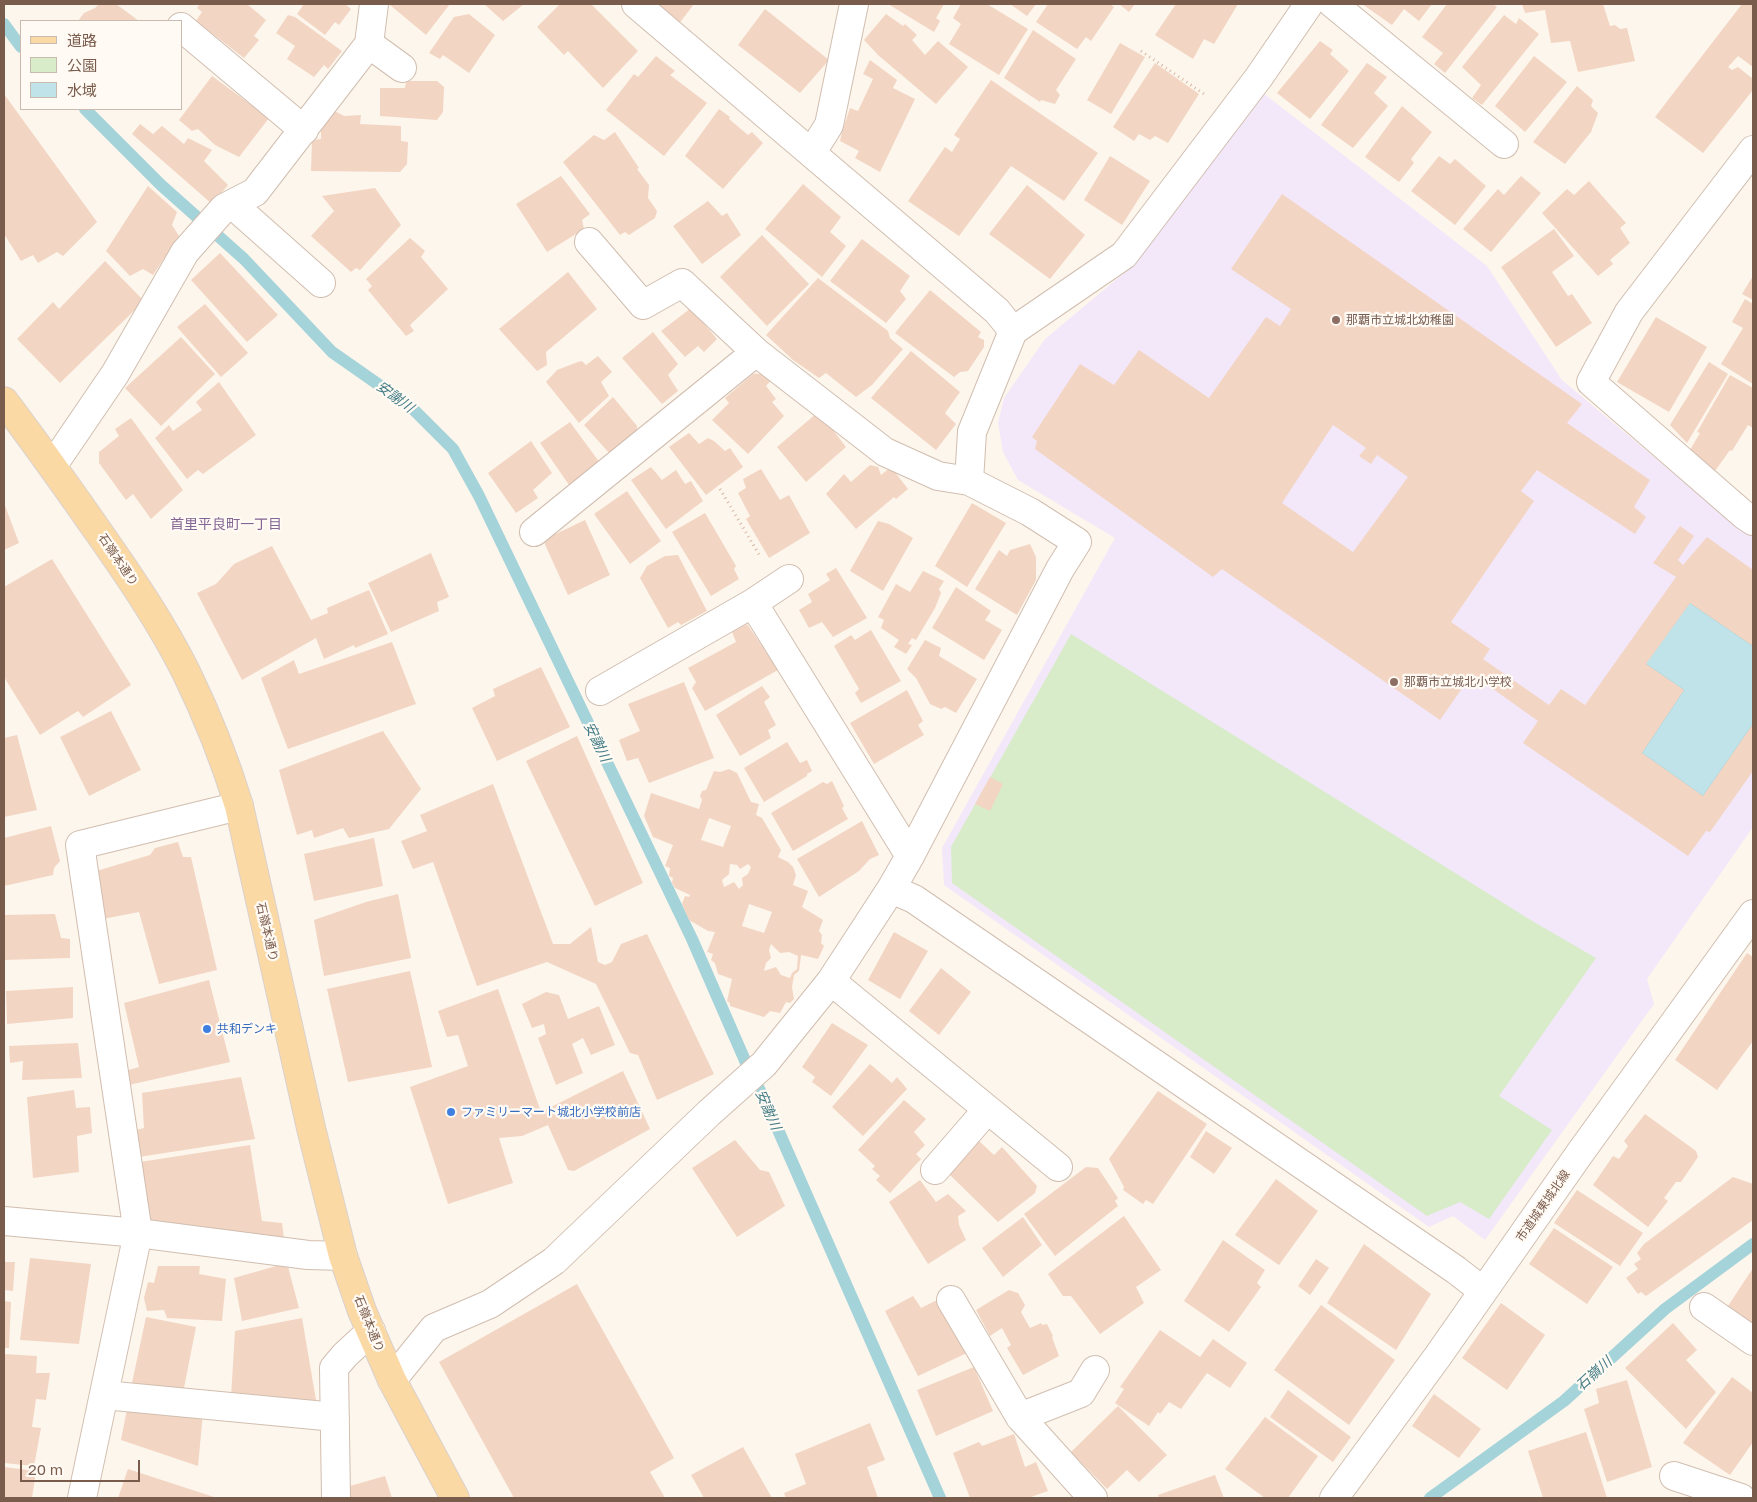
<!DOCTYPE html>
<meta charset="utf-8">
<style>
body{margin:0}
#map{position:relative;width:1757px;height:1502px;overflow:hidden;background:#fdf6ec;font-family:"Golos Text","Noto Sans JP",sans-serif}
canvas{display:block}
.frame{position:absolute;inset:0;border:5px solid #7a5c4d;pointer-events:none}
.legend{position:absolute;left:20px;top:20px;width:162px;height:90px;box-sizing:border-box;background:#fffaf3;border:1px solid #cabbb1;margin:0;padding:6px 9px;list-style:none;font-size:15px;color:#7a5c4d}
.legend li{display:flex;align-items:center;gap:10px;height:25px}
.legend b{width:25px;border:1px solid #cabbb1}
.scale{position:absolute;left:20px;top:1460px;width:120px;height:22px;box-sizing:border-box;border:2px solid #7a5c4d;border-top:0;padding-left:6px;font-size:15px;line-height:18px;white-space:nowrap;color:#7a5c4d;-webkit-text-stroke:4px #fffaf3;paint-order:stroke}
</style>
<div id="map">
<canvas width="1757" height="1502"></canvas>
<div class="frame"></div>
<ul class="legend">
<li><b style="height:6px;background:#fbd9a5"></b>道路</li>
<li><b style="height:14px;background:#d8ecc9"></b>公園</li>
<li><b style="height:14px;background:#bfe3e8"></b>水域</li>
</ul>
<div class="scale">20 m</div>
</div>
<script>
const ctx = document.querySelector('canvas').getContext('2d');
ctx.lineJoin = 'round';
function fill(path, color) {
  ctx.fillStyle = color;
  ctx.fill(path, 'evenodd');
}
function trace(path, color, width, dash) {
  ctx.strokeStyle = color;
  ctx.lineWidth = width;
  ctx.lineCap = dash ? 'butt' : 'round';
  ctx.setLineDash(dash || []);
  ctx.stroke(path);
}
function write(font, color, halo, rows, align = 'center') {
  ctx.font = font + ' "Golos Text","Noto Sans JP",sans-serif';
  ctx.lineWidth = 4.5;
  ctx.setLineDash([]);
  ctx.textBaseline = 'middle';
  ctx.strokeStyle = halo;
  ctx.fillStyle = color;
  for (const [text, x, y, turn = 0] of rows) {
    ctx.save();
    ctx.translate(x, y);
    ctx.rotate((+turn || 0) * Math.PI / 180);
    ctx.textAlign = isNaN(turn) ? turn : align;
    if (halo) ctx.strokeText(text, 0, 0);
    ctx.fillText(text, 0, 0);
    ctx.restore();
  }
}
fill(new Path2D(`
 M1263 93 1487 266 1562 380 1733 523 1753 536V827L1647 979 1654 1004 1485 1240 1453 1216 1429 1227 944 885 942 848 1115 538 1018 480 1003 452 998 423 1004 398 1045 339 1136 263Z`), '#f3e8fa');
fill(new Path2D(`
 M1071 634 1534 922 1596 958 1499 1096 1552 1130 1489 1219 1460 1202 1427 1216 952 883 951 847Z`), '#d8ecc9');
const water = new Path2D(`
 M1690 603 1753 646V724L1703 796 1642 753 1684 690 1646 664Z`);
fill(water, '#bfe3e8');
trace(water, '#a5d3da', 1);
trace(new Path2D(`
 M4 24 21 47
 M85 109 161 185 244 259 332 352 412 408 453 449 479 496 692 939 750 1072 764 1098 940 1498
 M1430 1498 1564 1401 1665 1309 1753 1244`), '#a5d3da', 12);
fill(new Path2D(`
 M99 4H116L139 21H78L84 13 95 8Z
 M200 4H247L266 20 254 36 259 40 244 58 196 21 202 12 197 8Z
 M304 4H345L351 9 339 25 335 22 325 35 297 14Z
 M391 4H450L426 35 390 5Z
 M484 4H524L503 21Z
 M560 4H591L638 51 603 88 568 51 564 55 537 27Z
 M649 4H694L675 29Z
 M888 4H944L936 18 940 21 934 32Z
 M961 4H987L1028 29 999 75 949 44 961 24 953 18Z
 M1010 4H1036L1027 16Z
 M1048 4H1110L1114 7 1091 41 1086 37 1077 49 1036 22Z
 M1119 4H1135L1129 12Z
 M1176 4H1238L1214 44 1204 39 1193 59 1155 35Z
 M1362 4H1432L1419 21 1404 9 1392 25Z
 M1447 4H1493L1497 7 1445 73 1434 64 1443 53 1422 37Z
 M1522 4H1603L1610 26 1615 25 1620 29 1627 28 1635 61 1578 72 1570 41 1551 43 1545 10 1525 13Z
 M1742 4H1753V67L1738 56 1728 67 1732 70 1738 67 1753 79V90L1703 153 1655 117Z
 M765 9 829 60 800 93 738 45Z
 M469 14 495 35 469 73 443 55 440 59 429 53 454 17Z
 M886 14 903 26 905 24 917 35 912 40 925 55 938 41 968 67 936 104 878 55 864 40Z
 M288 15 295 17 342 51 328 69 324 65 314 77 287 59 295 46 276 33Z
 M1504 15 1516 24 1519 18 1539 34 1482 105 1472 98 1481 85 1462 67Z
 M1033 30 1076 59 1056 90 1060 95 1055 104 1041 100 1040 102 1004 78Z
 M1320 41 1333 50 1330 54 1349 71 1310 119 1277 93Z
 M1120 43 1145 57 1111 114 1087 100Z
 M656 56 675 71 670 75 707 103 664 156 606 110 634 74 638 77Z
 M1534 56 1567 82 1525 132 1495 106Z
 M870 60 897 80 893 88 915 99 880 172 855 158 859 151 840 141 842 132 850 108 858 111 873 79 863 74Z
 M1155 63 1199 94 1168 143 1155 136 1150 140 1139 134 1134 141 1113 127Z
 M1367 63 1387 77 1374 93 1388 106 1353 148 1321 125Z
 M212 76 269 118 239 157 215 145 198 129 192 131 179 120Z
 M991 80 1098 153 1064 201 1011 166 959 236 908 201 945 147 952 152 960 139 954 135Z
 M406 81H437L444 87 443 112 437 120 380 116V88H405Z
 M1577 86 1593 100 1591 106 1598 113 1591 132 1565 164 1533 142Z
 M4 94 97 222 63 256 57 252 38 263 33 255 21 261 4 234Z
 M1402 106 1432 132 1411 159 1414 163 1399 182 1365 157Z
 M329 108 344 116 361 115 360 124 401 126V141L408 142 407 164 400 172 311 171 312 140 321 139V124Z
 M719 109 730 117 729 119 748 135 752 132 763 143 723 189 685 156Z
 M140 124 153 134 162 126 184 144 188 138 212 150 204 161 228 185 212 204 132 134Z
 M615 132 639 168 637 169 649 185 648 198 657 211 655 218 629 235 625 232 620 235 563 162 594 135 604 140Z
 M1110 156 1150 181 1122 225 1084 200Z
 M1439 156 1450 164 1455 159 1486 186 1455 225 1411 191Z
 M561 176 590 214 582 220 584 229 547 252 516 204Z
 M1521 176 1541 193 1491 252 1463 229 1498 189 1504 195Z
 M1589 181 1626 223 1620 228 1630 243 1610 260 1613 264 1598 276 1542 213 1567 189 1574 195Z
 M803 184 841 217 830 232 846 246 822 277 765 229Z
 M1027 185 1085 235 1050 279 989 234Z
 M148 186 177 212 172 225 179 236 153 275 143 269 130 276 106 251Z
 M375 188 401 225 360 270 356 268 351 272 311 236 334 211 322 196Z
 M1282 194 1582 404 1567 423 1650 480 1634 507 1646 517 1635 534 1537 470 1521 491 1534 501 1451 622 1490 649 1483 659 1549 705 1561 689 1585 705 1676 577 1653 563 1680 526 1694 536 1678 560 1683 565 1707 537 1753 570V646L1690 603 1646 664 1684 690 1642 753 1703 796 1753 724V771L1710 832 1706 831 1688 856 1523 743 1538 721 1472 674 1440 720 1222 569 1213 577 1035 449 1037 441 1032 437 1080 364 1114 385 1139 350 1209 398 1266 317 1280 326 1291 309 1231 269ZM1333 425 1366 448 1359 456 1371 464 1377 455 1408 477 1353 552 1282 503Z
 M708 201 722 216 727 213 741 235 702 264 673 226Z
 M1554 229 1574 256 1552 272 1568 296 1572 294 1592 323 1556 347 1501 267Z
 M762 235 809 284 767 326 720 277Z
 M410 238 425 251 421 257 448 289 410 325 414 331 406 336 368 290 372 286 366 279Z
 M862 239 910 276 900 291 906 299 886 323 830 281Z
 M220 253 278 315 247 342 191 280Z
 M105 261 144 301 60 383 17 339 53 302 59 309Z
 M568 272 597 309 546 352 547 365 537 371 499 329Z
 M1753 276V300L1742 294Z
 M818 278 888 331 890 338 903 349 872 385 856 397 826 373 819 378 793 360 766 335Z
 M930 290 981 332 978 337 984 340V347L968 371 960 372 954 377 895 333Z
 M1745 299 1753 304V384L1721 364 1743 328 1732 322Z
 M205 304 248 353 221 377 177 327Z
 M691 308 717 339 704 352 698 346 685 357 661 331Z
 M1656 317 1707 347 1669 412 1617 382Z
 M653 332 678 364 668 375 678 391 662 404 622 358Z
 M181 337 215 374 161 426 125 388Z
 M911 351 960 392 945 413 956 424 936 450 871 398Z
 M598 356 612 372 601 382 609 396 579 423 546 382 557 370 578 362 582 361 586 365Z
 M1709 362 1728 374 1687 443 1670 425Z
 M771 373 774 377 766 386 776 399 772 402 784 416 748 454 712 420 729 403 725 398 753 374Z
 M1730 375 1753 388V428L1748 425 1732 451 1730 450 1715 471 1690 450 1700 433 1697 432Z
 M219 382 256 435 203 474 198 470 187 479 155 438 169 425 173 431 202 410 196 402Z
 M613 397 637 426V434L610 454 584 425Z
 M817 413 826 421 846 447 806 482 777 447Z
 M131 418 183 490 151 519 133 494 126 500 99 463V452L119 436 115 429Z
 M570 422 600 463 576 495 540 443Z
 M689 433 699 444 708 438 714 441 725 451 730 448 743 467 706 495 669 447Z
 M531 441 552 473 533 490 538 498 516 513 488 473Z
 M870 465 878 467 881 475 891 467 908 489 896 499 894 497 856 529 826 494 844 474 851 482Z
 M651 467 662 480 676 470 685 484 691 481 703 501 666 529 631 480Z
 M761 469 780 500 789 495 810 533 769 558 746 519 750 516 738 493 746 488 743 479Z
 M627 491 661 541 630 564 594 514Z
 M4 503 19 543 4 550Z
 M972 503 1006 523 967 587 935 566Z
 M705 513 736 566 734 569 739 579 711 596 672 532Z
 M585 520 610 575 568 595 543 540Z
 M878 521 889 524 913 538 883 591 850 571Z
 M1030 544 1036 557V580L1017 615 975 589 999 550 1007 556 1010 550Z
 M272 546 311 620 328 613 327 608 369 590 388 634 355 648 354 645 324 659 316 638 242 680 197 593 216 584 234 564Z
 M431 553 449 597 437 602 439 611 391 632 368 583Z
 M678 555 707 611 681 625 678 622 668 628 640 578 647 566 665 556Z
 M52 559 131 685 83 717 78 711 40 735 4 677V587Z
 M836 568 867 618 833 637 822 622 809 628 799 610 812 602 808 594 830 580 826 574Z
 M923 571 944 581 939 589 941 593 935 608 916 640 912 638 908 644 912 645 906 654 894 647 899 640 881 628 884 620 878 617 896 584 910 592Z
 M956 587 991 611 985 620 1002 630 984 660 932 628Z
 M747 624 778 670 705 711 692 688 696 682 688 668 736 642 732 632Z
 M871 630 901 681 861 703 855 693 859 689 834 646 851 635 855 640Z
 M925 640 941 648 939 656 977 679 956 713 945 707 941 709 930 704 916 678 907 669Z
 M392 642 416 704 288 749 261 678 294 660 299 674Z
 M541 667 570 727 497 761 472 708 495 696 493 689Z
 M684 682 714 758 649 783 638 758 627 761 619 740 640 731 628 704Z
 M762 686 770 697 764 702 776 725 768 730 771 738 740 756 716 715Z
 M907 690 923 721 918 725 924 735 874 764 850 723Z
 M111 711 141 770 89 796 60 737Z
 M383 731 421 789 389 829 349 838 343 828 314 838 312 830 297 835 279 770Z
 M17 735 37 810 4 817V738Z
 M577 736 643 883 595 906 526 761Z
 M787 742 800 763 807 760 812 771 807 774V776L764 802 744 768Z
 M729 769 737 773 751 802 759 804 756 815 762 818 781 850 778 857 788 862 793 867 796 875 793 885 808 891 802 907 823 920 819 931 822 935 821 943 824 946 818 959 801 955 799 971 794 975 792 987 794 999 790 1003 786 1002 780 1013 770 1011 764 1017 730 1006V1003L727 1001 732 979 718 974 715 963 711 960 713 954 707 952 715 932 708 931 689 920 682 904 685 896 689 897 690 895 675 888 672 883 673 878 669 876 670 868 665 866 673 845 653 837 644 816 651 793 699 809 702 800 700 796 702 791 706 790 714 771 720 772ZM709 818 731 826 723 847 701 840ZM730 864 737 865 740 869 748 864 751 867 748 874 742 878 743 885 739 889 734 882 724 887 722 880 729 874ZM749 904 772 912 764 933 742 926ZM771 944 780 953 789 952 798 956 797 969 792 973 790 978 781 975 776 967 764 971 766 963 771 958 769 950Z
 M990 777 1003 784 990 811 975 804Z
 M832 781 844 806 842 808 848 819 793 851 771 813 823 782 827 784Z
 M493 784 553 944H570L591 927 598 962 605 965 612 962 621 944 647 934 714 1074 657 1100 638 1055 630 1053 596 984 547 962 477 986 433 862 413 869 401 841 427 831 420 815Z
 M862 821 879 855 870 859 859 871 819 897 797 859Z
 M51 826 60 861 54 868 53 875 4 886V838Z
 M374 838 383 886 314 901 304 854Z
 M178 842 183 857H191L217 970 159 984 139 912 103 919 93 872 150 855 155 848Z
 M398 894 411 958 324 976 314 920 366 902Z
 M55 914 61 938 70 939V958L4 960V915Z
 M894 932 928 951 900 999 868 980Z
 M1747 953 1753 957V1041L1717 1090 1675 1060Z
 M941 968 971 992 939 1035 909 1011Z
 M410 971 432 1067 348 1082 327 989Z
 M209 980 230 1062 129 1085 125 1071 139 1067 124 1003Z
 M73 987V1018L7 1024 6 991Z
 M498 989 541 1112 623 1071 650 1129 574 1171 568 1170 548 1125 522 1136 499 1138 513 1183 448 1204 410 1087 468 1066 458 1035 447 1037 438 1011Z
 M546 992 559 995 568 1019 599 1006 615 1045 591 1055 583 1038 572 1044 583 1073 556 1085 538 1038 546 1034 544 1024 532 1028 522 1004Z
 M832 1023 868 1045 831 1096 812 1082 815 1077 802 1067Z
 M78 1043 82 1078 22 1080 23 1061 10 1063 9 1046Z
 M870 1064 892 1083 897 1077 907 1089 863 1136 832 1107Z
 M241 1077 255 1139 139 1157 133 1131 144 1128 142 1093Z
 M74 1090 76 1108 90 1107 92 1133 77 1136 79 1172 33 1178 27 1097Z
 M1158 1091 1207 1124 1153 1204 1146 1200 1143 1204 1123 1190 1124 1187 1109 1159Z
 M904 1100 926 1119 914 1132 925 1145 916 1154 921 1159 890 1193 876 1180 880 1176 872 1169 875 1166 858 1150Z
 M1645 1114 1696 1151 1698 1157 1681 1182H1676L1664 1198 1668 1201 1648 1227 1593 1185 1613 1156 1619 1159 1628 1146 1624 1141Z
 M1206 1131 1232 1148 1214 1174 1190 1157Z
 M735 1140 760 1170 769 1172 785 1206 737 1237 692 1168Z
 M979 1141 994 1155 1002 1147 1037 1186 1035 1193 998 1222 948 1173Z
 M250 1145 262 1221 282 1223 284 1239 149 1227 140 1162Z
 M1086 1167 1098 1168 1118 1198 1115 1201 1118 1206 1055 1256 1024 1214Z
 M1733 1177 1753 1184V1220L1646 1296 1641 1292 1638 1294 1626 1278 1638 1269 1634 1264 1641 1259 1637 1253 1644 1244Z
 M1276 1179 1318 1211 1279 1265 1235 1235Z
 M920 1180 936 1202 948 1194 966 1211 958 1216 959 1225 966 1240 928 1264 889 1202Z
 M1577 1190 1643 1233 1620 1266 1554 1223Z
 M1124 1216 1161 1270 1136 1287 1144 1303 1100 1334 1071 1296H1063L1048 1274Z
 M1023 1217 1042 1245 1003 1277 982 1248Z
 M1554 1228 1613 1267 1587 1304 1529 1264Z
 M1223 1240 1265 1270 1257 1283 1261 1287 1229 1332 1184 1301Z
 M1364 1244 1431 1294 1396 1350 1327 1303Z
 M30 1258 91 1264 79 1344 20 1340Z
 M1316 1259 1329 1268 1310 1295 1298 1286Z
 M4 1262H15L13 1291 4 1290Z
 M287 1263 299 1308 242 1321 234 1278Z
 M158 1266H200L199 1274 226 1279 222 1321 167 1318 164 1310 147 1311 144 1298 148 1282 154 1283Z
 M1753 1268V1324L1728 1306Z
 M577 1284 674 1458 650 1472 665 1498H514L439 1362Z
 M1009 1290 1018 1293 1025 1305 1021 1312 1030 1328 1041 1323 1042 1325 1047 1324 1053 1336 1052 1337 1059 1356 1023 1375 1007 1348 1011 1345 1002 1328 990 1336 976 1310Z
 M913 1296 921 1308 943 1297 969 1352 918 1376 885 1311Z
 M4 1301 11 1302 9 1348H4Z
 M1501 1303 1545 1335 1507 1390 1462 1358Z
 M1321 1305 1395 1360 1349 1425 1274 1370Z
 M146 1317 196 1327 183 1393 132 1383Z
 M302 1318 317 1406 231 1397 235 1331Z
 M1673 1323 1697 1350 1686 1360 1716 1392 1686 1429 1625 1368Z
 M1160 1330 1200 1357 1213 1339 1247 1363 1230 1388 1207 1373 1181 1409 1169 1402 1160 1414 1158 1412 1149 1426 1115 1403 1124 1389 1120 1387Z
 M4 1354 37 1356 36 1373H50L46 1400 36 1399 32 1427 41 1428 34 1466 4 1463Z
 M974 1367 993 1411 936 1436 917 1390Z
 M1732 1377 1753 1393V1442L1730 1475 1683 1443Z
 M1627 1380 1652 1467 1607 1482 1584 1409 1599 1403 1596 1389Z
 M1288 1390 1351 1437 1333 1462 1270 1417Z
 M1434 1394 1481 1429 1459 1458 1412 1426Z
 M1118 1406 1167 1455 1139 1482 1127 1470 1107 1489 1071 1452Z
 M127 1409 203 1413 198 1466 121 1440Z
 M1265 1417 1318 1456 1288 1498H1265L1225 1469Z
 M870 1423 885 1460 867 1467 878 1498H786L784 1493 806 1484 795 1454Z
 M1586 1432 1607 1498H1543L1528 1451Z
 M1014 1434 1025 1467 1036 1462 1048 1491 1028 1498H970L953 1453 979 1442 982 1446Z
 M743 1447 772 1498H704L691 1475Z
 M4 1467 36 1471 32 1498H4Z
 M128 1469 217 1498H118Z
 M1215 1475 1224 1498H1159L1158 1495Z
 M385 1476 392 1498H346L343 1488Z`), '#f3d5c3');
const minor = new Path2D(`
 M374 4 369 44 402 68
 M636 4 997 311 1013 331
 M1333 4 1504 144
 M181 27 304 130
 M1753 150 1629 312 1591 382 1744 515 1753 521
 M812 152 829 125 854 4
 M232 204 321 283
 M589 242 643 305 682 283 756 352
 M53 465 115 374 185 252 224 208 255 192 369 44
 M534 532 756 352 885 452 938 476 969 481
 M753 603 789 579
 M600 691 753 603 910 856
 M891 889 914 899 1456 1270 1483 1291
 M831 981 1058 1167
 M935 1170 987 1110
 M4 1221 138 1233 308 1255 343 1256
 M951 1300 1020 1417 1093 1498
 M1704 1307 1753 1341
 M392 1380 434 1328 490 1304 554 1261 709 1113 764 1064 831 981 891 889 910 856 1060 569 1077 542 1030 512 969 481 972 432 1013 331 1124 255 1259 77 1309 4
 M104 1395 335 1417
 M1020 1417 1081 1393 1095 1370
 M1674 1476 1741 1498
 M82 1498 138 1233 80 845 239 806
 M336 1498 334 1368 345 1355 371 1331
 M1334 1498 1438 1356 1580 1153 1753 914`);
const major = new Path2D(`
 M4 401C38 446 70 491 102 537 132 580 162 624 186 672 207 715 225 760 239 806L311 1128 343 1256 362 1311 392 1380 455 1498`);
trace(minor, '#d1beb0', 30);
trace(major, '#dad1cd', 30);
trace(new Path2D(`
 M1141 51 1204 94
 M720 489 760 556`), '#d9b8a5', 3, [1, 4]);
trace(minor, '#fff', 28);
trace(major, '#fbd9a5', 28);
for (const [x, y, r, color] of [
 [1336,320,5,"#8d6e63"],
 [1394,682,5,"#8d6e63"],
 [207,1029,5,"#3f7fe0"],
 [451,1112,5,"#3f7fe0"]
]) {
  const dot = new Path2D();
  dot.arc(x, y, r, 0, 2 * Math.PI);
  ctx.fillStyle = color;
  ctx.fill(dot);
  trace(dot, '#fffaf3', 2);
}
write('12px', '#785e54', '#fffaf3', [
 ["那覇市立城北幼稚園",1346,320],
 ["那覇市立城北小学校",1404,682]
], 'left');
write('12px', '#7a5c4d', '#fffaf3', [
 ["石嶺本通り",118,560,56],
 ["石嶺本通り",267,932,77],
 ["市道城東城北線",1543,1206,-55],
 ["石嶺本通り",369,1324,68]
]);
write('12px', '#366cbe', '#fffaf3', [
 ["共和デンキ",217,1029],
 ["ファミリーマート城北小学校前店",461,1112]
], 'left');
write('italic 14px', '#437c86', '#fffaf3', [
 ["安謝川",395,397,36],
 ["安謝川",597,742,64],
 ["安謝川",768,1110,66],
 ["石嶺川",1594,1374,-42]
]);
write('14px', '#846695', '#fffaf3', [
 ["首里平良町一丁目",226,525]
]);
</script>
